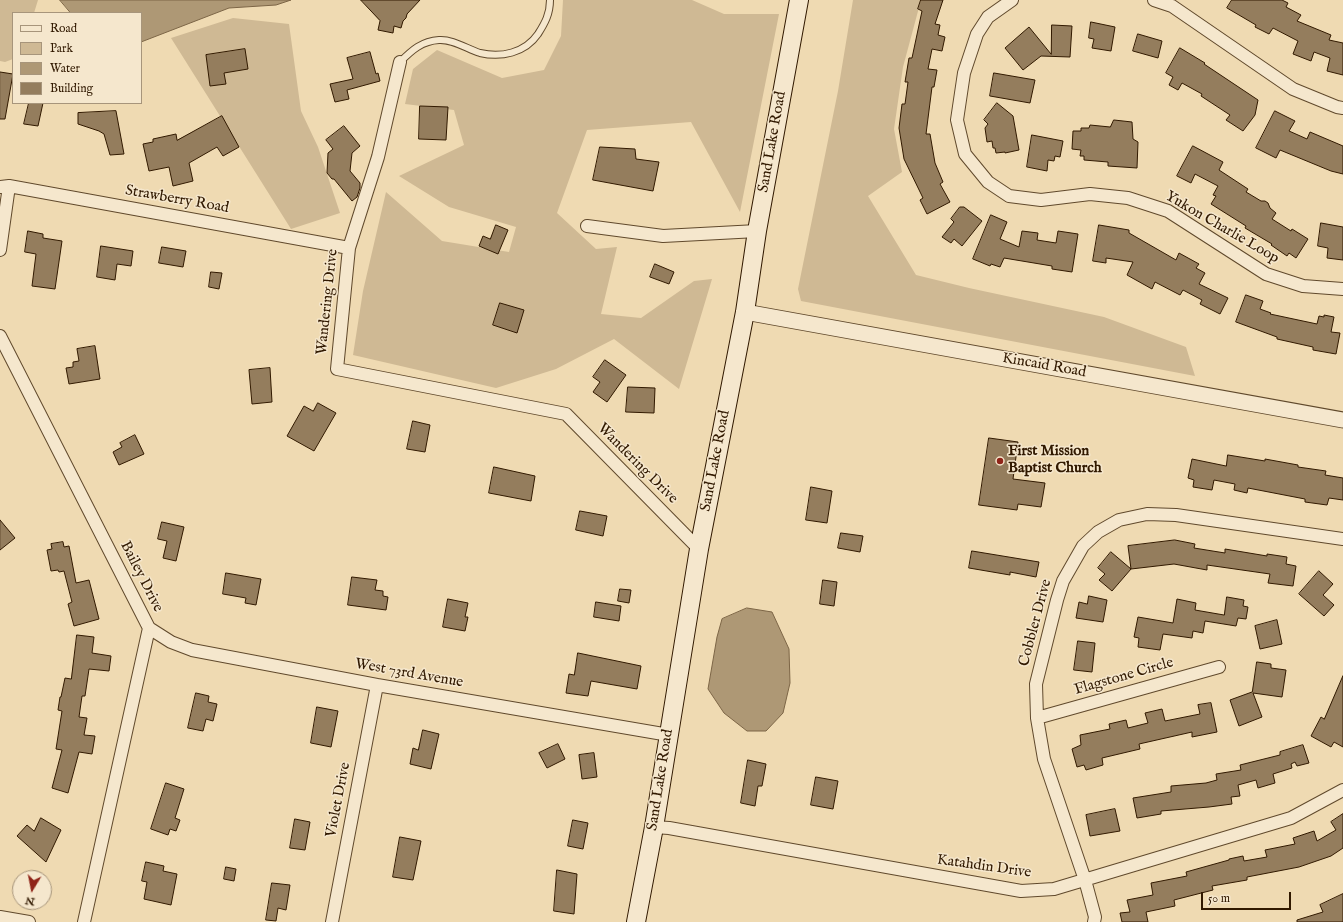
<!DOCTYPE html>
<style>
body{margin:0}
#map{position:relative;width:1343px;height:922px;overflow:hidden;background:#efdab2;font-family:"IM FELL English",serif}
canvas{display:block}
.legend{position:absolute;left:12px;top:12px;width:130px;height:92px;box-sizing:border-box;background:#f5e7cd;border:1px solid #a7957b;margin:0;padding:5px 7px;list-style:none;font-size:12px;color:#311900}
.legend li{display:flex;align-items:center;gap:8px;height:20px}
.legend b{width:20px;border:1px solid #a7957b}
.north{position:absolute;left:12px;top:870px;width:40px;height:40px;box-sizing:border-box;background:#f5e7cd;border:1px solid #a7957b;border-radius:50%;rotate:190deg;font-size:11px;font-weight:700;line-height:16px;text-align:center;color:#311900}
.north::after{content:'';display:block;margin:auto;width:14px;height:18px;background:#8f2418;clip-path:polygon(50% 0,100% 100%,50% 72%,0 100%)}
.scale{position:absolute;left:1201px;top:892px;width:90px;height:18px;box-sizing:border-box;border:2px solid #311900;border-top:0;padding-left:5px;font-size:12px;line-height:14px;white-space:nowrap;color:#311900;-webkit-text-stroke:3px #f5e7cd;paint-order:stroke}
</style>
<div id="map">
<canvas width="1343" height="922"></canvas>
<ul class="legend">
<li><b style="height:5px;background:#f5e7cd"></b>Road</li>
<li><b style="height:11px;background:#cfb994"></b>Park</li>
<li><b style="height:11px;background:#ae9875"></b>Water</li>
<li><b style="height:11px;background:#947d5d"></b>Building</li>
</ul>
<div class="north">N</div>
<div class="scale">50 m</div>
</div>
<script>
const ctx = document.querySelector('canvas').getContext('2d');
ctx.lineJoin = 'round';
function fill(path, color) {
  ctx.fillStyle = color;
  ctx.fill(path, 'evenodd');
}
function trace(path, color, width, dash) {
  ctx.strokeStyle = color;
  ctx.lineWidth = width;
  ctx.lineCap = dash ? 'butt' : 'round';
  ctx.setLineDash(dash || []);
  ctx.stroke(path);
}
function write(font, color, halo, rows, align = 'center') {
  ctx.font = font + ' "IM FELL English",serif';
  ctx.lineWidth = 3;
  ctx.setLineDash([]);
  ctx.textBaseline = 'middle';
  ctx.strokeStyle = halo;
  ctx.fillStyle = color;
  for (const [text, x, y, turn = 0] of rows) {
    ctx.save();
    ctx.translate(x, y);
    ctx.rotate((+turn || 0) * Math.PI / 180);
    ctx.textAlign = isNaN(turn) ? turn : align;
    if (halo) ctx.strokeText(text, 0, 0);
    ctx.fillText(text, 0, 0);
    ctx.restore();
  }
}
fill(new Path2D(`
 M0 0H38L34 13H13V59L5 62 0 61Z
 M563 0H692L724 14H779L740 212 691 122 587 130 557 213 596 249 617 247 601 314 641 318 694 281 712 279 679 389 614 339 556 369 496 388 353 355 363 291 386 192 442 241 509 252 516 227 449 207 399 176 464 145 454 110 405 104 413 69 437 50 502 78 544 70 561 36Z
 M853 0H921L903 67 894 129 902 172 868 196 916 275 969 288 1104 317 1186 347 1195 376 801 301 798 289 838 91Z
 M233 18 289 24 301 111 318 147 340 213 291 229 171 38Z`), '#cfb994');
const water = new Path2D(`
 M60 0H291L276 5 229 8 141 42V13H71Z
 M747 608 772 612 789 649 790 683 783 713 766 731H747L724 713 708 689 717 637 722 619Z`);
fill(water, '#ae9875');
trace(water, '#7c6546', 1);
const building = new Path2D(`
 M361 0H420L407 14 406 18 403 21 401 28 394 26 393 33 378 30 380 21Z
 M921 0H943L935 24 940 25 938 35 945 37 942 51 932 49 928 69 937 70 934 87H932L926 134H930L935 163 943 182 940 184 950 202 927 214 920 200 923 198 904 159 899 128 902 104H905L908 82H905L909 58H912L922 11 918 9Z
 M1232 0H1282L1288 3 1286 7 1301 15 1297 21 1331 35 1329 40 1343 43V75L1327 71 1330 58 1314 52 1311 61 1293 54 1298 41 1273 28 1269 34 1255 27 1256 25 1227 8Z
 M1091 22 1115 27 1111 51 1092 48 1094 39 1089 38Z
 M1052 25 1072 26 1070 57 1041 56 1023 70 1005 48 1029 27 1051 54Z
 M1138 34 1162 41 1158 58 1133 51Z
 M1180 48 1205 63 1204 64 1258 100 1255 115 1243 131 1226 120 1230 115 1201 96 1202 94 1182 83 1178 90 1169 85 1173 77 1166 73Z
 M245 49 248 69 224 73 226 84 210 86 206 55Z
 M370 52 376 74 378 73 380 81 347 90 349 99 335 102 330 84 353 79 347 58Z
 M0 72 13 74 5 119H0Z
 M994 73 1035 80 1030 103 990 96Z
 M29 103H43L38 126 24 124Z
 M997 103 1013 116 1019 150 1005 153V152L996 153 995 148H993L992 141 987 142 985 128 988 124 984 120Z
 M420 106 448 107 446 140 419 139Z
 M116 111 124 154 110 155 104 134 99 131 78 124V113Z
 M1275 111 1295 121 1289 131 1307 139 1310 132 1343 146V174L1331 171 1280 150 1276 158 1256 148Z
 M222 116 239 147 223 156 217 147 189 163 193 181 173 186 169 167 149 171 143 144 153 142V139L176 134 177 140Z
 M1114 120 1132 122 1133 139 1138 142 1137 168 1108 166V162L1084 160V156H1080L1081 150 1072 149 1073 131H1081V128H1089L1090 125 1110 127Z
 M344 126 360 146 352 153 350 171 360 183V188L357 197 352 201 334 179H332L327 173 328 153 333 149 326 140Z
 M1032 135 1063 141 1060 157 1055 156 1054 161 1048 160 1047 171 1027 167Z
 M1193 146 1223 162 1219 170 1248 189 1246 192 1261 201H1265L1268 203 1270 208 1276 213 1272 219 1291 231 1292 229 1308 239 1296 258 1289 253 1287 256 1271 245 1272 244 1245 228 1246 226 1211 204 1216 196 1213 195 1218 186 1195 174 1191 183 1177 176Z
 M600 147 635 149 636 159 659 162 653 191 593 180Z
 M960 207H964L982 221 962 246 954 239 951 243 942 237 954 222 951 219Z
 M991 215 1007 222 1000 239 1019 247 1022 231 1038 233 1037 240 1056 243 1058 231 1078 234 1072 272 1052 269V266L1004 258 1000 267 991 264 990 266 973 259Z
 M1321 223 1343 227V260L1327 258 1328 248 1318 246Z
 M496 225 508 230 498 254 479 246 483 236 490 239Z
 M1099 225 1129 230V233L1176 260 1179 253 1199 264 1196 268 1205 273 1199 284 1228 298 1220 314 1200 304 1202 300 1183 290 1180 295 1155 282 1152 289 1127 275 1133 262 1106 258V263L1093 261Z
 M28 231 43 234V238L62 241 55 289 32 286 36 254 25 252Z
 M101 246 133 251 131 266 117 264 115 280 97 277Z
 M162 247 186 251 183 267 159 263Z
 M655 264 674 272 669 284 650 277Z
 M211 272 222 273 219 289 209 287Z
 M1246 295 1263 301 1260 309 1271 313 1270 314 1317 324 1319 316 1324 317V315L1334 317 1331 332 1340 333 1336 354 1313 350V347L1277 339V337L1236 322Z
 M500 303 524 310 517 333 493 325Z
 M95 346 100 379 69 384 66 368 73 367V362L79 361 77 349Z
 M605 360 626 375 607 402 593 392 600 382 593 377Z
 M270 368 272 402 252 404 249 370Z
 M628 387 655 388 654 413 626 412Z
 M318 403 336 413 314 451 287 436 304 406 313 411Z
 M413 421 430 425 425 452 407 449Z
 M135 435 144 454 119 465 113 452 122 447 120 443Z
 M989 438 1018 442 1013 479 1045 483 1041 507 1018 504 1017 510 979 505Z
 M1228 455 1265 461V459L1298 465V467L1326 471 1325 475 1343 478V500L1329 498 1327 505 1305 502V499L1248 488 1247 493 1234 490 1235 484 1214 480 1212 490 1193 487 1194 480 1188 478 1192 459 1226 466Z
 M494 467 535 476 531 501 489 493Z
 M811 487 832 491 827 523 806 520Z
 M580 511 607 516 603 536 576 530Z
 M0 520 15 538 0 550Z
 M162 522 184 527 176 561 163 558 167 541 158 539Z
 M841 533 863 536 860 552 838 548Z
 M1175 540 1195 544 1194 548 1225 553V549L1267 556V554L1287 557 1286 564 1296 566 1293 586 1268 583 1270 574 1207 565V570L1174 564 1131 569 1128 546Z
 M63 542 64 547 69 546 76 583 89 580 99 619 74 626 68 604 72 602 64 571 59 572 58 570 51 571 47 550 52 549 51 544Z
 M972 551 1039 562 1036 577 1010 572V575L969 568Z
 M1111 552 1131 569 1112 591 1099 580 1105 574 1098 568Z
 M1319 571 1333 584 1323 595 1334 605 1324 616 1299 594Z
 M226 573 261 579 256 605 245 603 246 598 223 594Z
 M352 577 377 580 375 590 383 591V596L388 597 386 610 348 605Z
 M823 580 837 582 834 606 820 604Z
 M620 589 631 590 629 603 618 601Z
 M1089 596 1107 600 1103 622 1076 618 1079 602 1087 604Z
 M1227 597 1244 600 1243 606 1248 607 1246 619 1238 618 1236 626 1205 621 1203 633 1193 631 1192 638 1163 634 1160 650 1138 647 1139 638 1134 637 1138 617 1173 623 1177 599 1196 603 1195 610 1224 615Z
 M448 599 468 603 465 617H468L465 631 443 627Z
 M596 602 621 606 619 621 594 617Z
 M1277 620 1282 644 1260 649 1255 626Z
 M77 635 94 637 92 653 111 656 109 671 89 669 85 696H82L79 717 87 718 84 735 95 736 92 754 79 752 68 793 52 788 62 750 56 749 62 711 58 710 60 697H61L65 678 71 679Z
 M1078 641 1095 643 1092 672 1074 670Z
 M578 653 641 666 637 689 591 681 588 696 566 693 569 674 574 675Z
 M1257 662 1271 664V668L1286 670 1282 697 1253 693 1262 717 1239 726 1230 700 1252 692Z
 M1343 676V747L1334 742 1331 747 1311 736 1321 717 1324 719Z
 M196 693 209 696 208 702 217 704 213 721 206 719 203 731 188 728Z
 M1211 703 1217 732 1192 737V732L1139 744 1140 749 1102 758 1103 765 1086 770 1084 765 1077 767 1072 749 1081 745 1080 735 1110 729 1109 724 1126 720 1128 728 1148 723 1145 713 1162 709 1165 721 1200 714 1198 705Z
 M317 707 338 711 331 747 311 743Z
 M423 730 439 734 431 769 410 764 413 748 418 750Z
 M558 744 565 759 547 768 539 753Z
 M1303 745 1309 763 1297 766 1295 762 1291 764 1292 768 1273 774 1275 783 1258 788 1256 780 1238 785 1240 796 1231 797 1232 804 1209 807 1161 811V814L1137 818 1133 798 1171 792V786L1206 783 1217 780 1216 774 1241 770 1240 765 1280 755V752Z
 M594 753 597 777 582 779 579 755Z
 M748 760 766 764 762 786H758L755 806 741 803Z
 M816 777 838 781 833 809 811 805Z
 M166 783 184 789 175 818 180 820 176 831 170 829 168 835 151 829Z
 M1115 809 1120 831 1090 836 1086 815Z
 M1343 814V848L1331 856 1299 867 1247 877V880L1212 886 1213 890 1174 900 1175 906 1146 912 1148 922H1122L1120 913 1130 912 1127 900 1153 895 1151 883 1187 876 1186 872 1229 860V859L1243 856 1244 861 1267 857 1265 850 1295 844 1293 838 1314 831 1317 841 1336 830 1331 822Z
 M41 818 61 830 46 862 17 836 27 825 34 831Z
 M295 819 310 822 305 850 290 848Z
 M573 820 588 823 583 849 568 846Z
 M400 837 421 841 413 880 393 877Z
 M146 862 164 866 163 871 177 874 171 905 144 899 147 882 142 881Z
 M226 867 236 869 234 881 224 879Z
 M557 870 577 874 574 914 554 911Z
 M272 883 290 885 286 910 278 908 276 921 266 920Z
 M1343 894V922H1297V920L1323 912 1320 905Z`);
fill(building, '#947d5d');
trace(building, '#311900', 1);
const service = new Path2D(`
 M400 62C412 50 422 41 439 40 453 39 467 49 480 53 501 58 525 53 538 34 545 23 550 14 550 0`);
const minor = new Path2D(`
 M1012 0 988 17 977 34 964 73 957 120 965 154 988 182 1009 196 1041 200 1090 194 1128 198 1168 211 1266 274 1303 286 1343 289
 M1154 0 1172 6 1293 89 1337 107 1343 108
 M400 62 378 157 349 248 337 369 566 414 699 549
 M0 187 9 186 349 248
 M587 226 663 236 757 231
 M0 250 9 186
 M0 336 149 628 84 922
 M149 628 171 642 192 650 377 685 669 735
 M1037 718 1219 667
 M654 827 669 828 1021 891 1054 889 1291 818 1343 790
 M0 917 29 922
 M332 922 377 685
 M1094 922 1095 917 1085 880 1044 759 1037 718 1036 684 1057 600 1063 581 1083 546 1098 532 1119 520 1147 514 1176 515 1343 539`);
const tertiary = new Path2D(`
 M745 312 1343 420`);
const secondary = new Path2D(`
 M636 922 654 827 699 549 745 312 757 231 799 0`);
trace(service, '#60492c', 8);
trace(minor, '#60492c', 14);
trace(tertiary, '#60492c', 17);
trace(secondary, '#311900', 20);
trace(service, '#f5e7cd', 6);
trace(minor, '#f5e7cd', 12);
trace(tertiary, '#f5e7cd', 15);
trace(secondary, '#f5e7cd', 18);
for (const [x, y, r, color] of [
 [1000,461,4,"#8f2418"]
]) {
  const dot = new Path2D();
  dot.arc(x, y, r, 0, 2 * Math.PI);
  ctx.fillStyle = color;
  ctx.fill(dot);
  trace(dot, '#f5e7cd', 1.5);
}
write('15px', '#311900', '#f5e7cd', [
 ["Sand Lake Road",773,142,-80],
 ["Strawberry Road",177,200,10],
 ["Yukon Charlie Loop",1222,228,30],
 ["Wandering Drive",328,302,-84],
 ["Kincaid Road",1044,366,10],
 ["Sand Lake Road",716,461,-79],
 ["Wandering Drive",637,464,45],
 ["Bailey Drive",141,577,63],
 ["Cobbler Drive",1036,623,-75],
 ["West 73rd Avenue",409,674,10],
 ["Flagstone Circle",1124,677,-16],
 ["Sand Lake Road",661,780,-81],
 ["Violet Drive",339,800,-79],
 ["Katahdin Drive",984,867,8]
]);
write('bold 15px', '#311900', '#f5e7cd', [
 ["First Mission",1008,452],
 ["Baptist Church",1008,469]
], 'left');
</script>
